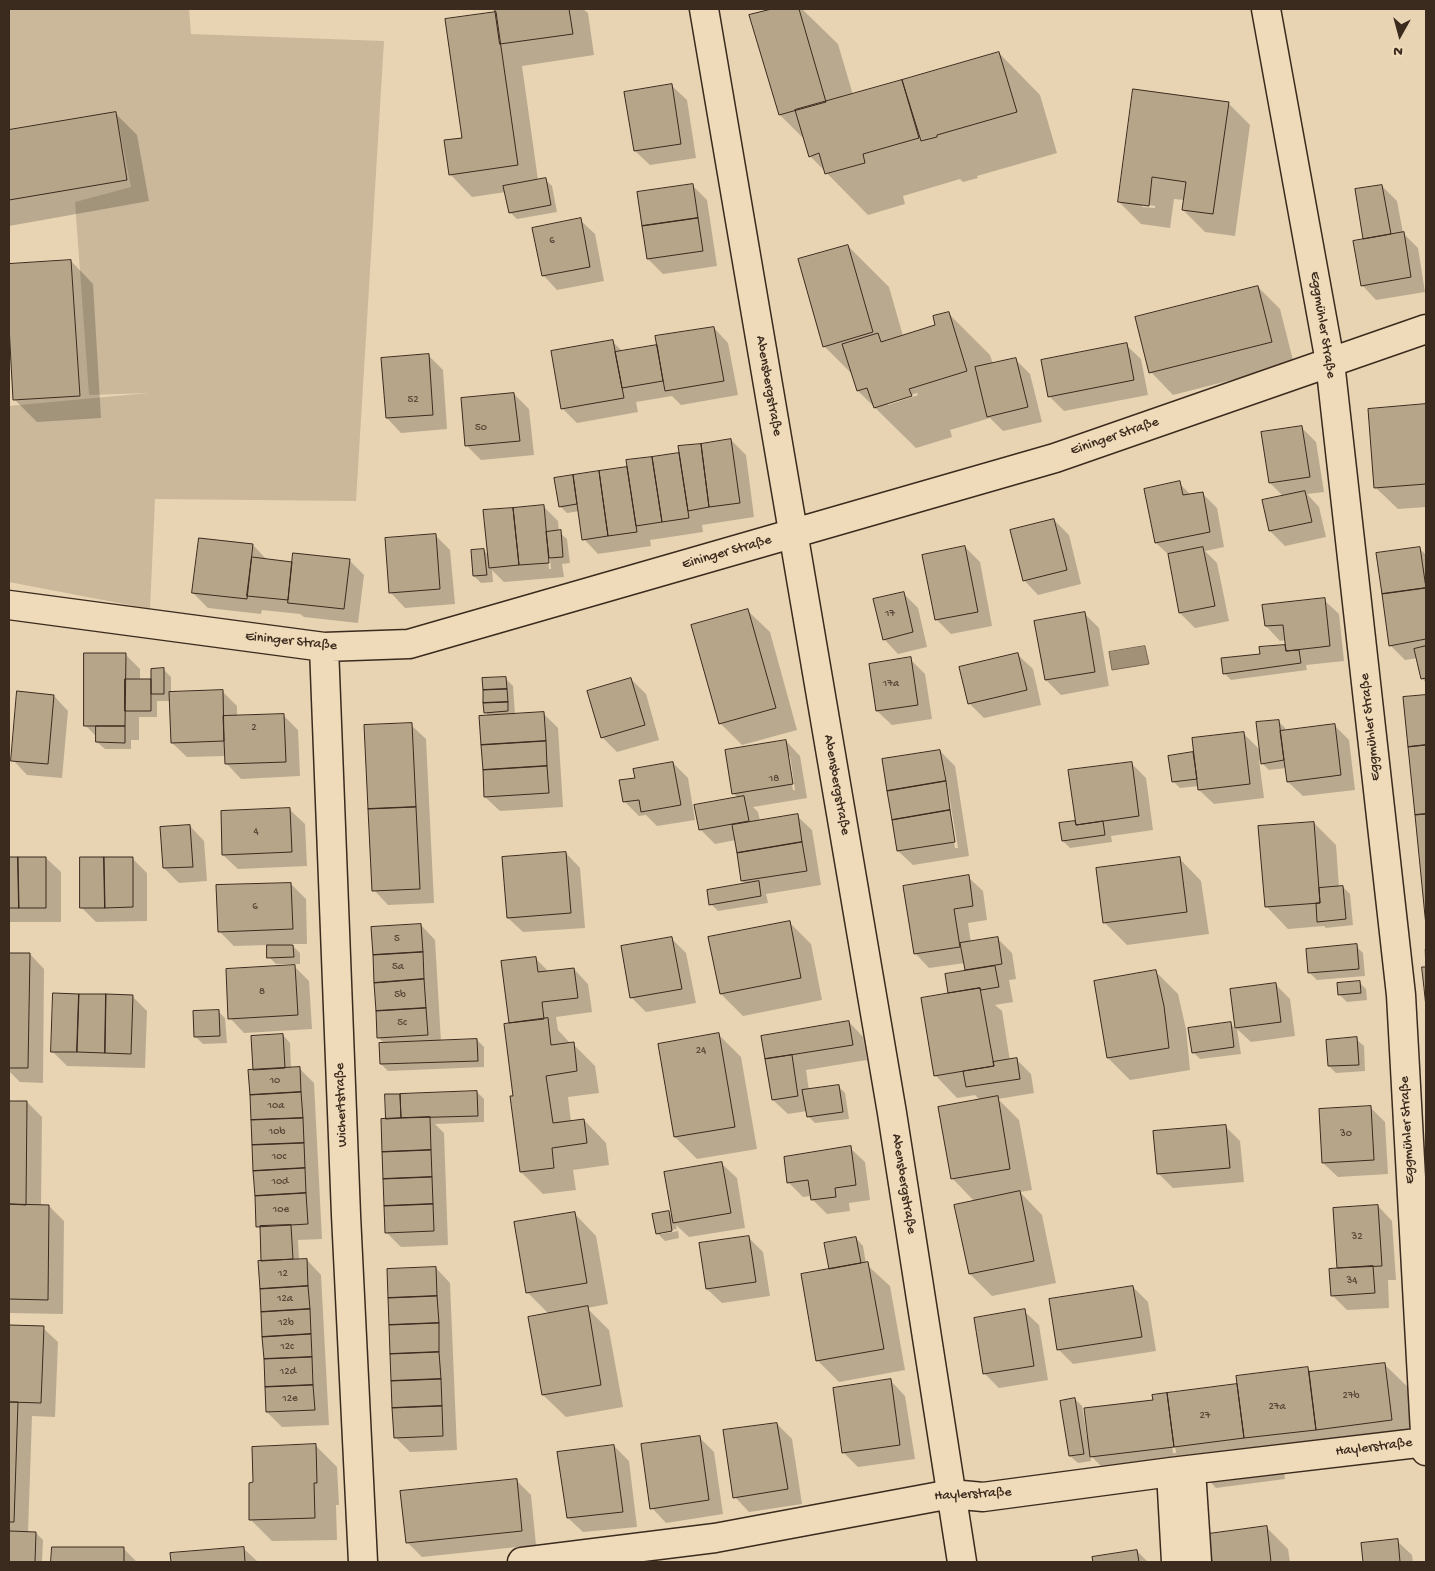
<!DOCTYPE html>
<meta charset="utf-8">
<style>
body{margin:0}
#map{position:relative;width:1435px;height:1571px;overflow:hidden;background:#e8d4b3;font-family:"Gochi Hand",sans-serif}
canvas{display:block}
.frame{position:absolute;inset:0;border:10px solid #3b2a1e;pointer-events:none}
.north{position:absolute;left:1375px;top:10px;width:50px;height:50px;-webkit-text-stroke:4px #efdbb9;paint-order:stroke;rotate:187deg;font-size:14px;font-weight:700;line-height:20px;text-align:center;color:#3b2a1e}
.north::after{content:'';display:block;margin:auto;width:18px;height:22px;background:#3b2a1e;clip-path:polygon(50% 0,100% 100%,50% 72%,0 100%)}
</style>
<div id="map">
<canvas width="1435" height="1571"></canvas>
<div class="frame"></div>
<div class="north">N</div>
</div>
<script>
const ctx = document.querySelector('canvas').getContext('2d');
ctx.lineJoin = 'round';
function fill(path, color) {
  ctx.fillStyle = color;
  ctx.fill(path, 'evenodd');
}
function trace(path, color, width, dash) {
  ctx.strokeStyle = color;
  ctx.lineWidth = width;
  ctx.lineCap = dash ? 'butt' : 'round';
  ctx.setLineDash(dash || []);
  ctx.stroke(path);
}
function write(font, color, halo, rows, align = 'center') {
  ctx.font = font + ' "Gochi Hand",sans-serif';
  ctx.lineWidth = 4;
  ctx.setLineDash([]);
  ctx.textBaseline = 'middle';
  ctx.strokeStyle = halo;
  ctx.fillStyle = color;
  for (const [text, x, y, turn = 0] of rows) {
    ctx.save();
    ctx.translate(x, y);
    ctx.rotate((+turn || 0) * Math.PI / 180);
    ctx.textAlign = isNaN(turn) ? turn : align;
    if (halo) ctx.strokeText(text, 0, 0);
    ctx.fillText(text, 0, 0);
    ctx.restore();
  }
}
fill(new Path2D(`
 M9 9H189L191 34 384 41 356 501 155 499 150 609 9 582V406L148 393 89 395 75 202 131 187 116 112 9 130Z`), '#cbb89a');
const water = new Path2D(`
 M1145 646 1149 664 1112 670 1109 652Z`);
fill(water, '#a39177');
trace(water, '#796853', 1);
fill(new Path2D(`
 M497 9H583L588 13 594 55 522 66 538 180 545 179 552 186 557 212 517 219 510 212 506 192 472 197 450 174 464 139 497 13Z
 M777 9H802L838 44 853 95 999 53 1040 95 1057 153 977 176 978 178 963 182 960 179 903 196 905 204 868 215 810 156 805 140 780 115 751 16Z
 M672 86 687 100 696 158 650 165 635 151Z
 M1228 103 1250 125 1235 236 1205 232 1183 210 1184 200 1174 199 1170 228 1141 224 1119 202ZM1142 204 1155 206V208L1142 207Z
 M115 113 137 135 149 201 9 226V131Z
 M692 185 707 200 717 266 663 274 648 259 639 193Z
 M1382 186 1397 201 1403 233 1418 248 1425 292 1376 300 1362 285 1365 240 1356 190Z
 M580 220 595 234 604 281 557 290 543 275Z
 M848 246 889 287 903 336 937 326 948 313 990 355 993 364 1015 359 1030 374 1042 422 1003 431 990 418 950 430 952 437 916 448 858 391 853 375 824 346ZM917 393 918 395 888 405V402Z
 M71 261 93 284 101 418 37 422 15 400 12 350 9 353V266Z
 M1258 287 1280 309 1294 364 1173 395 1151 372Z
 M714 328 728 343 738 395 681 405 672 396 636 402 638 412 577 423 562 408 613 342 623 352 658 346Z
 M1126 345 1141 359 1148 395 1064 411 1049 396Z
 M428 355 443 370 447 429 401 433 387 418Z
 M514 394 529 409 534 455 481 460 467 446Z
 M1426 405V507L1398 509 1375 487 1369 410Z
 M1301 427 1316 442 1324 492 1307 494 1319 507 1326 537 1285 546 1270 531 1264 501 1284 497 1270 483Z
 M731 440 746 455 754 517 702 525 703 532 650 540 651 546 598 554 584 539 580 511 567 513 560 506 556 479 629 468 628 462 681 454Z
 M1179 483 1191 495 1202 493 1217 508 1224 547 1205 551 1217 563 1229 621 1195 628 1180 613 1170 556 1156 543Z
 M543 506 558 521 559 532 567 539 570 563 562 564 564 577 504 582 492 570 493 582 481 583 474 576 484 550 488 555ZM546 537H548L551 569H549Z
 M1054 520 1069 535 1081 584 1038 595 1024 580Z
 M435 535 450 550 455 604 405 608 391 593 386 540Z
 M253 545 267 560 293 563 349 560 364 575 358 623 304 617 300 614 262 610 261 614 208 608 193 593Z
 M965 547 980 562 992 626 951 634 936 619Z
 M1419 548 1426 555V683L1422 678 1418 658 1405 660 1390 645Z
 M903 593 918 608 927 647 898 654 884 639Z
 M1324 600 1339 614 1344 661 1306 665 1307 670 1231 680 1224 673 1261 655 1260 648 1286 647V640L1280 641 1266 626Z
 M747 610 770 632 797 730 742 745 720 723Z
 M1085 614 1099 628 1109 686 1061 695 1046 680 1036 622Z
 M125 654 140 669V680H152L164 670 171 677V693L222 691 237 706V717L283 715 298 730 300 776 241 779 227 764 226 756 187 757 172 743 171 701H157V717H139V740H131V749H105L97 742V737L85 725Z
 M1018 655 1033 669 1041 705 984 718 969 703Z
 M910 659 925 674 932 719 892 725 877 711Z
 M506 679 513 686 515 715 543 713 558 728 563 807 500 811 485 797 490 717 485 712Z
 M631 679 646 694 659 740 617 752 602 737Z
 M54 696 68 711 62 778 27 775 13 760Z
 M1426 697V915L1405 699Z
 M1278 721 1285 728 1286 732 1334 725 1349 740 1355 790 1303 796 1288 782 1286 768 1269 770 1259 760 1264 798 1214 804 1199 790V786L1180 788 1173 781 1193 754 1195 756 1243 733 1261 751Z
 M411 725 426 739 434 903 388 905 374 890Z
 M786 741 800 756 807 798 753 807 758 812 760 821 797 816 812 830 821 885 766 894 768 903 718 911 711 904 746 884 742 881 736 840 715 844 700 829 738 798 733 793ZM787 756H790L795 790H793Z
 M940 751 955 766 969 856 913 865 898 851ZM942 766H944L958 848H955Z
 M673 763 688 778 695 820 657 826 646 815 639 816 625 802Z
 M1131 763 1146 778 1153 830 1111 836 1112 842 1070 848 1063 841 1061 824 1077 822Z
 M290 810 305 824 307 866 238 869 223 855Z
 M1314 823 1336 845 1339 887H1343L1350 894 1353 925 1326 928 1324 926 1288 929 1266 906Z
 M190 826 204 841 207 881 179 883 164 868Z
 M566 853 580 868 585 928 523 932 508 918Z
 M9 858H46L61 872V922H9Z
 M132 858 147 873V921L96 922 81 907Z
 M1179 858 1201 881 1209 934 1127 945 1105 923Z
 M968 877 983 891 987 920 968 923 971 943 997 938 1012 953 1016 979 1009 980 1013 1002 995 1005 1002 1011 1010 1061 1017 1060 1031 1074 1034 1093 998 1099 1019 1120 1032 1190 1020 1192 1042 1215 1056 1283 992 1296 970 1274 975 1202 952 1178 981 1101 975 1095 957 1098 935 1075 950 994 947 975 967 971 965 963 929 968 915 953Z
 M291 884 306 899 307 944H291L300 953V964H276L269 957V945L234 946 219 931Z
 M789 922 811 944 822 1000 743 1016 721 994Z
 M421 925 435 940 441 1042 477 1040 484 1047V1067L388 1071 381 1064 385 1044 379 1038Z
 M671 938 686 953 696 1003 646 1012 631 997Z
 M1356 946 1363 953 1365 976 1317 980 1310 973 1308 950Z
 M1424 949H1426V995L1424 968H1426Z
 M9 954H30L44 969 43 1083 20 1082 9 1071Z
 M535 958 549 972 574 969 588 984 592 1012 556 1017 558 1030 569 1042 570 1044H573L595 1066 599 1093 568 1097 571 1122 584 1120 606 1143 609 1165 573 1170 576 1190 543 1194 521 1172 514 1097 512 1024 511 1022Z
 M294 966 309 981 312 1029 244 1033 230 1018Z
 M1156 972 1178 994 1186 1029 1190 1070 1130 1080 1108 1058Z
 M1359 982 1366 989 1367 1000 1347 1002 1340 995Z
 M1275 984 1290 999 1295 1036 1251 1042 1237 1029 1241 1054 1200 1059 1193 1052 1231 1024 1236 1030 1232 990Z
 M132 996 147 1011 145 1068 67 1066 52 1051Z
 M218 1011 225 1018 227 1043 203 1044 196 1037Z
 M849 1022 863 1037 867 1060 806 1070 809 1091 838 1086 845 1093 849 1119 815 1123 808 1116 807 1111 788 1114 773 1100 762 1037Z
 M283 1035 290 1043 291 1069H300L314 1083 322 1239 298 1240 299 1260H307L321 1275 329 1425 282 1427 267 1412 261 1230 258 1226 256 1071Z
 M719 1035 741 1057 757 1149 697 1159 675 1137Z
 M1356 1039 1364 1046 1365 1071 1336 1073 1329 1066Z
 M477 1092 484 1099V1122L435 1124 444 1133 448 1245 401 1247 386 1232 387 1118Z
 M9 1102H27L42 1117 41 1206H49L64 1221 63 1314 9 1313Z
 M1370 1107 1385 1122 1388 1174 1338 1177 1323 1163Z
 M1226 1127 1240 1141 1244 1182 1173 1188 1158 1173Z
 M850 1148 865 1162 870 1200 849 1203 850 1211 827 1214 813 1200 812 1196 803 1197 789 1183Z
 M722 1164 737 1178 745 1228 689 1237 676 1225 677 1229 661 1232V1234L678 1231 679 1238 665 1241 658 1234 668 1212 673 1217Z
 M1378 1206 1392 1221 1396 1280H1388L1389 1308 1347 1310 1332 1295 1338 1269 1334 1209Z
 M574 1213 596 1236 608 1304 587 1308 609 1330 623 1407 566 1417 543 1395 549 1314 527 1292Z
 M748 1237 763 1252 770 1296 722 1303 707 1289Z
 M856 1238 863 1246 866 1264 890 1286 905 1370 839 1382 817 1360 830 1270 826 1244Z
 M436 1268 450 1283 457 1450 410 1452 395 1437Z
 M1133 1287 1148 1302 1156 1351 1073 1364 1058 1349Z
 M1024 1311 1039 1325 1048 1380 999 1388 985 1374Z
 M9 1327 43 1328 58 1342 55 1417 32 1416 28 1533H36L43 1540 42 1562H10Z
 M1384 1364 1414 1393 1420 1449 1282 1458 1285 1479 1216 1488 1197 1468 1114 1479 1090 1455 1091 1461 1078 1463 1070 1456 1062 1402 1075 1399 1082 1406 1087 1437 1154 1401 1237 1386 1239 1388 1308 1369 1312 1373ZM1169 1422H1172L1176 1453H1173Z
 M891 1381 905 1396 915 1459 858 1467 843 1452Z
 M777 1424 792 1439 802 1504 749 1512 735 1497Z
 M699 1437 714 1452 723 1514 666 1523 652 1508Z
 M315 1445 337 1467 339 1505H336L337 1540 272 1541 250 1519Z
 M614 1446 629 1461 637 1527 583 1532 568 1518Z
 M516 1480 531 1495 536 1545 422 1557 407 1542Z
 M1266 1527 1288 1549 1290 1562H1213L1210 1535Z
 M1397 1541 1412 1555 1413 1562H1364L1362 1544Z
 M53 1548 124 1549 137 1562H53Z
 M243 1548 258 1562H172V1554Z
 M1137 1551 1148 1562H1094V1558Z`), '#0003');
const building = new Path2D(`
 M495 9H569L573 34 500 44Z
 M772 9H799L826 102 779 115 749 15Z
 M496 12 518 165 449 175 444 140 462 138 445 19Z
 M999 52 1017 112 937 135V137L921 141 902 80Z
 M902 80 919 138 863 154 865 163 825 174 819 153 809 157 795 110Z
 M672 84 681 144 634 151 624 92Z
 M1133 89 1229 102 1213 214 1182 210 1186 182 1152 177 1149 206 1118 202Z
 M116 112 127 180 9 200V130Z
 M546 178 551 205 509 213 503 186Z
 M693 184 698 218 642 226 637 192Z
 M1382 185 1391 234 1363 239 1355 189Z
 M581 218 590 267 542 276 532 228Z
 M698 218 703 251 647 259 642 226Z
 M1404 232 1411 277 1361 286 1353 241Z
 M848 245 873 332 823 347 798 259Z
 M71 260 80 396 13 400 9 326V264Z
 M1258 286 1272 342 1149 373 1135 317Z
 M949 312 967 371 909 389 912 396 874 408 867 388 857 391 842 344 878 333 881 342 935 325 933 316Z
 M714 327 724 381 665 391 655 336Z
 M613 340 624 398 561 409 551 351Z
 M1127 343 1134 380 1048 397 1041 360Z
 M657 345 663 381 622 388 615 352Z
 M429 354 433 415 386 418 381 358Z
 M1016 358 1028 407 987 417 975 367Z
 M514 393 520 441 465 446 461 398Z
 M1426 404V484L1374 488 1368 409Z
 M1302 426 1310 477 1269 483 1261 432Z
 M731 439 740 503 709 507 701 444Z
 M701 444 709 507 688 511 678 446Z
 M679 453 689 518 662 522 652 457Z
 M652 457 662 522 636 526 626 460Z
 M627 467 637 532 608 536 599 471Z
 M599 471 608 536 582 540 573 475Z
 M573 475 577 504 559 507 554 478Z
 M1180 481 1183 495 1203 492 1210 532 1155 543 1144 489Z
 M1305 491 1312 522 1269 531 1262 500Z
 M544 505 549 563 519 565 513 508Z
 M513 508 519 565 489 568 483 510Z
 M1054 519 1067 570 1023 581 1010 530Z
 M561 530 563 557 549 558 546 532Z
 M436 534 440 589 389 593 385 538Z
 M199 538 253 544 247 599 192 593Z
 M965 546 978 612 935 620 922 555Z
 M1203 547 1215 606 1179 613 1168 554Z
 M1420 547 1426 588 1382 594 1376 553Z
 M484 549 487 575 473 576 471 550Z
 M293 553 350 559 344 609 288 603Z
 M252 557 292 562 288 600 247 596Z
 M1426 588V639L1389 646 1382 594Z
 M904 592 913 632 883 640 873 599Z
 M1325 598 1330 646 1286 651 1283 625 1265 626 1262 605Z
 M748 609 776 708 719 724 691 625Z
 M1085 612 1095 672 1045 680 1034 621Z
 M1285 645 1286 651 1299 650 1301 663 1223 674 1221 658 1260 654 1259 647Z
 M1426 646V678L1421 679 1414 649Z
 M84 653H126L125 726H84Z
 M1018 653 1027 690 968 704 959 667Z
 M911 657 918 705 876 711 869 664Z
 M164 668V694H151V669Z
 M506 677 507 689 483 690 482 678Z
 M631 678 645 725 601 738 587 691Z
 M125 679H151V711H125Z
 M507 689 508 702 483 703V690Z
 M223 690 224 741 171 743 169 692Z
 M17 691 54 695 48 764 11 761Z
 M1426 695V745L1408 747 1403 697Z
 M508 702V711L484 713 483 703Z
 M544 712 546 741 481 745 479 716Z
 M284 714 286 762 225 764 223 716Z
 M1279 720 1284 760 1261 764 1256 722Z
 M412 723 416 807 368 809 364 725Z
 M1335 724 1341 775 1287 782 1280 731Z
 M96 726H125V743L96 742Z
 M1244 732 1250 784 1198 790 1192 738Z
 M786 740 793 784 732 794 725 750Z
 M546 741 547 766 483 770 481 745Z
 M1426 745V814L1415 815 1408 747Z
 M940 750 946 781 887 791 882 759Z
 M1193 752 1197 779 1172 782 1168 756Z
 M673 762 681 805 641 812 639 800 623 802 619 780 635 778 633 769Z
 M1132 762 1139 816 1076 825 1068 770Z
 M547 766 549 793 484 797 483 770Z
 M946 781 950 810 892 820 887 791Z
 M744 796 749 821 699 830 694 805Z
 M416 807 420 889 372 891 368 809Z
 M290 808 292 852 222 855 221 811Z
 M950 810 955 842 897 851 892 820Z
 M798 814 802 842 737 853 732 825Z
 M1426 814V926L1415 815Z
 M1075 821 1076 825 1103 821 1105 835 1062 841 1059 823Z
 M1314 822 1320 903 1265 907 1258 826Z
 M190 825 193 867 163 868 160 827Z
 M802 842 807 871 741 881 737 853Z
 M566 852 571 913 507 918 502 857Z
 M9 857H18L19 908H9Z
 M18 857H46V908H19Z
 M80 857H104L105 908H80Z
 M104 857H133V907L105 908Z
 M1180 857 1187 912 1103 923 1096 868Z
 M969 875 973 906 954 909 960 947 914 954 903 886Z
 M759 881 761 896 709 905 707 890Z
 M291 883 293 929 218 932 216 885Z
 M1343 886 1346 919 1317 922 1316 903H1320L1319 888Z
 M790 921 801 978 720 994 708 937Z
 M421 924 423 952 373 955 371 927Z
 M672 937 682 989 630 998 621 946Z
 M998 937 1002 964 965 970 960 943Z
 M1357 944 1359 969 1308 973 1306 949Z
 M267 945H293L294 957 267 958Z
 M423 952 424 979 374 983 373 955Z
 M9 953H30L28 1068H9Z
 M536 957 538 972 574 968 578 998 542 1002 544 1019 509 1023 501 961Z
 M295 965 298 1015 228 1019 226 969Z
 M995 966 999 987 981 990 980 988 948 993 945 974Z
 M1422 967H1426V1007L1424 988Z
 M1156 970 1164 1006 1169 1048 1107 1058 1094 981Z
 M424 979 426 1008 376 1011 374 983Z
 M1360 981 1361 993 1338 995 1337 983Z
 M1276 983 1281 1022 1235 1028 1230 989Z
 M980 988 994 1066 934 1076 921 998Z
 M53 993 79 994 77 1052H51Z
 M79 994H106L105 1053 77 1052Z
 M106 994 133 995 131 1054 105 1053Z
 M426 1008 428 1035 377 1038 376 1011Z
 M219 1010 220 1036 194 1037 193 1011Z
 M548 1018 551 1045 574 1042 577 1071 546 1076 553 1123 584 1119 587 1143 552 1148 554 1168 520 1172 510 1096H513L504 1024Z
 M849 1021 853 1045 765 1059 761 1036Z
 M1231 1022 1234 1047 1192 1053 1188 1028Z
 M719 1033 735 1127 674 1137 658 1044Z
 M283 1034 285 1068 253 1070 251 1036Z
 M1357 1037 1359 1065 1328 1066 1326 1040Z
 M477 1039 478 1061 380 1064 379 1043Z
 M792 1055 798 1096 772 1100 765 1059Z
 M1017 1058 1020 1079 966 1087 963 1071 994 1066 993 1062Z
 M300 1067 301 1092 250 1095 248 1070Z
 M839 1085 843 1112 807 1117 802 1090Z
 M477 1091 478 1116 401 1118 400 1094Z
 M301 1092 303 1118 251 1120 250 1095Z
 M385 1094H400L401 1118 386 1119Z
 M998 1096 1010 1169 951 1179 938 1107Z
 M9 1101H27L26 1205 9 1204Z
 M1371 1106 1374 1160 1322 1163 1319 1109Z
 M430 1117 431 1150 382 1152 381 1119Z
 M303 1118 304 1143 252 1145 251 1120Z
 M1226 1125 1230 1168 1157 1174 1153 1131Z
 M304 1143 305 1168 253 1171 252 1145Z
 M851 1146 856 1185 835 1188 836 1197 811 1200 808 1180 787 1183 784 1157Z
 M431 1150 432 1177 383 1179 382 1152Z
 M722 1162 731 1213 673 1223 664 1172Z
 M305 1168 306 1193 255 1196 253 1171Z
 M432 1177 433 1204 384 1206 383 1179Z
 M1020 1191 1034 1261 969 1274 954 1205Z
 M306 1193 308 1224 256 1227 255 1196Z
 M9 1204 49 1205 48 1300 9 1299Z
 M433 1204 434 1231 385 1233 384 1206Z
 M1378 1205 1382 1266 1337 1268 1333 1208Z
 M669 1211 672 1231 656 1234 652 1214Z
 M575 1212 587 1283 526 1293 514 1222Z
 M291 1225 293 1259 261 1261 260 1226Z
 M749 1236 756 1282 706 1289 699 1243Z
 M856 1237 861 1263 829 1269 824 1243Z
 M307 1259 308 1286 260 1289 258 1261Z
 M868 1262 884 1349 816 1361 801 1274Z
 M1373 1266 1375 1293 1331 1296 1329 1269Z
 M436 1267 437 1296 388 1298 387 1269Z
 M308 1286 310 1309 261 1312 260 1289Z
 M1133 1286 1142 1337 1057 1350 1049 1299Z
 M437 1296 439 1323 389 1325 388 1298Z
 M588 1306 601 1385 542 1395 528 1317Z
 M310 1309 311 1334 262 1337 261 1312Z
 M1025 1309 1034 1366 983 1374 974 1318Z
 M439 1323V1352L390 1354 389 1325Z
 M9 1325 44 1326 41 1403 9 1402Z
 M311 1334 312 1357 264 1359 262 1337Z
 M439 1352 441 1379 391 1381 390 1354Z
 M312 1357 313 1385 265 1387 264 1359Z
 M1385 1363 1392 1420 1316 1430 1309 1372Z
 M1308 1367 1316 1430 1244 1438 1236 1376Z
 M441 1379 442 1406 392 1408 391 1381Z
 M891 1379 900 1445 842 1453 833 1388Z
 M1237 1384 1244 1438 1174 1447 1167 1393Z
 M313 1385 315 1410 266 1412 265 1387Z
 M1167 1393 1174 1447 1090 1457 1084 1408 1153 1400 1152 1395Z
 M1075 1398 1084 1454 1069 1456 1060 1401Z
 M9 1402H18L14 1522H9Z
 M442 1406 443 1436 394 1438 392 1408Z
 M777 1423 788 1489 733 1498 723 1430Z
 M700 1436 709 1500 650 1509 641 1444Z
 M316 1444 317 1483H314L315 1518 249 1520V1483L253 1482 252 1447Z
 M614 1445 623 1512 567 1518 557 1452Z
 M517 1479 522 1531 406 1543 400 1491Z
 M1267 1526 1271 1562H1212L1208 1534Z
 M10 1531 36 1532 35 1562H9Z
 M1398 1539 1400 1562H1363L1361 1543Z
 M52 1547H124V1562H51Z
 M244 1547 245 1562H171L170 1553Z
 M1137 1550 1139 1562H1093L1092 1557Z`);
fill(building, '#b7a589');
trace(building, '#3b2a1e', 1);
const minor = new Path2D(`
 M704 9 892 1113 962 1562
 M1266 9 1330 362 1401 995 1426 1451
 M9 605 324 647 409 644 1055 458 1426 329
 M324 647 346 1215 363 1562
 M1191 1470 1197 1562
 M1171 1472 1176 1562
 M522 1562 715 1538 951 1494 983 1497 1171 1472 1426 1442`);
trace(minor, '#3b2a1e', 31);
trace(minor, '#efdbb9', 28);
write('11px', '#5a4939', null, [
 ["6",552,241],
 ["52",413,400],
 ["50",481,428],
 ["17",890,614],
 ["17a",891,684],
 ["2",254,728],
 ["18",774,779],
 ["4",256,832],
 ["6",255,907],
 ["5",397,939],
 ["5a",398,967],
 ["8",262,992],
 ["5b",400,995],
 ["5c",402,1023],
 ["24",701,1051],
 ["10",275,1081],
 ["10a",276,1106],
 ["10b",277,1132],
 ["30",1346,1134],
 ["10c",279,1157],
 ["10d",280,1182],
 ["10e",281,1210],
 ["32",1357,1237],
 ["12",283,1274],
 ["34",1352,1281],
 ["12a",285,1299],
 ["12b",286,1323],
 ["12c",287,1347],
 ["12d",288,1372],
 ["27b",1351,1396],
 ["12e",290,1399],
 ["27a",1277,1407],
 ["27",1205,1416]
]);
write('14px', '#3b2a1e', '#efdbb9', [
 ["Eggmühler Straße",1322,325,81],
 ["Abensbergstraße",768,386,80],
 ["Eininger Straße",1115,437,-19],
 ["Eininger Straße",727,553,-16],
 ["Eininger Straße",291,642,6],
 ["Eggmühler Straße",1371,727,-96],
 ["Abensbergstraße",836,785,80],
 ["Wichertstraße",342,1105,-92],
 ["Eggmühler Straße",1408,1130,-93],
 ["Abensbergstraße",903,1184,81],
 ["Haylerstraße",1374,1448,-7],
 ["Haylerstraße",973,1495,-3]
]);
</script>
